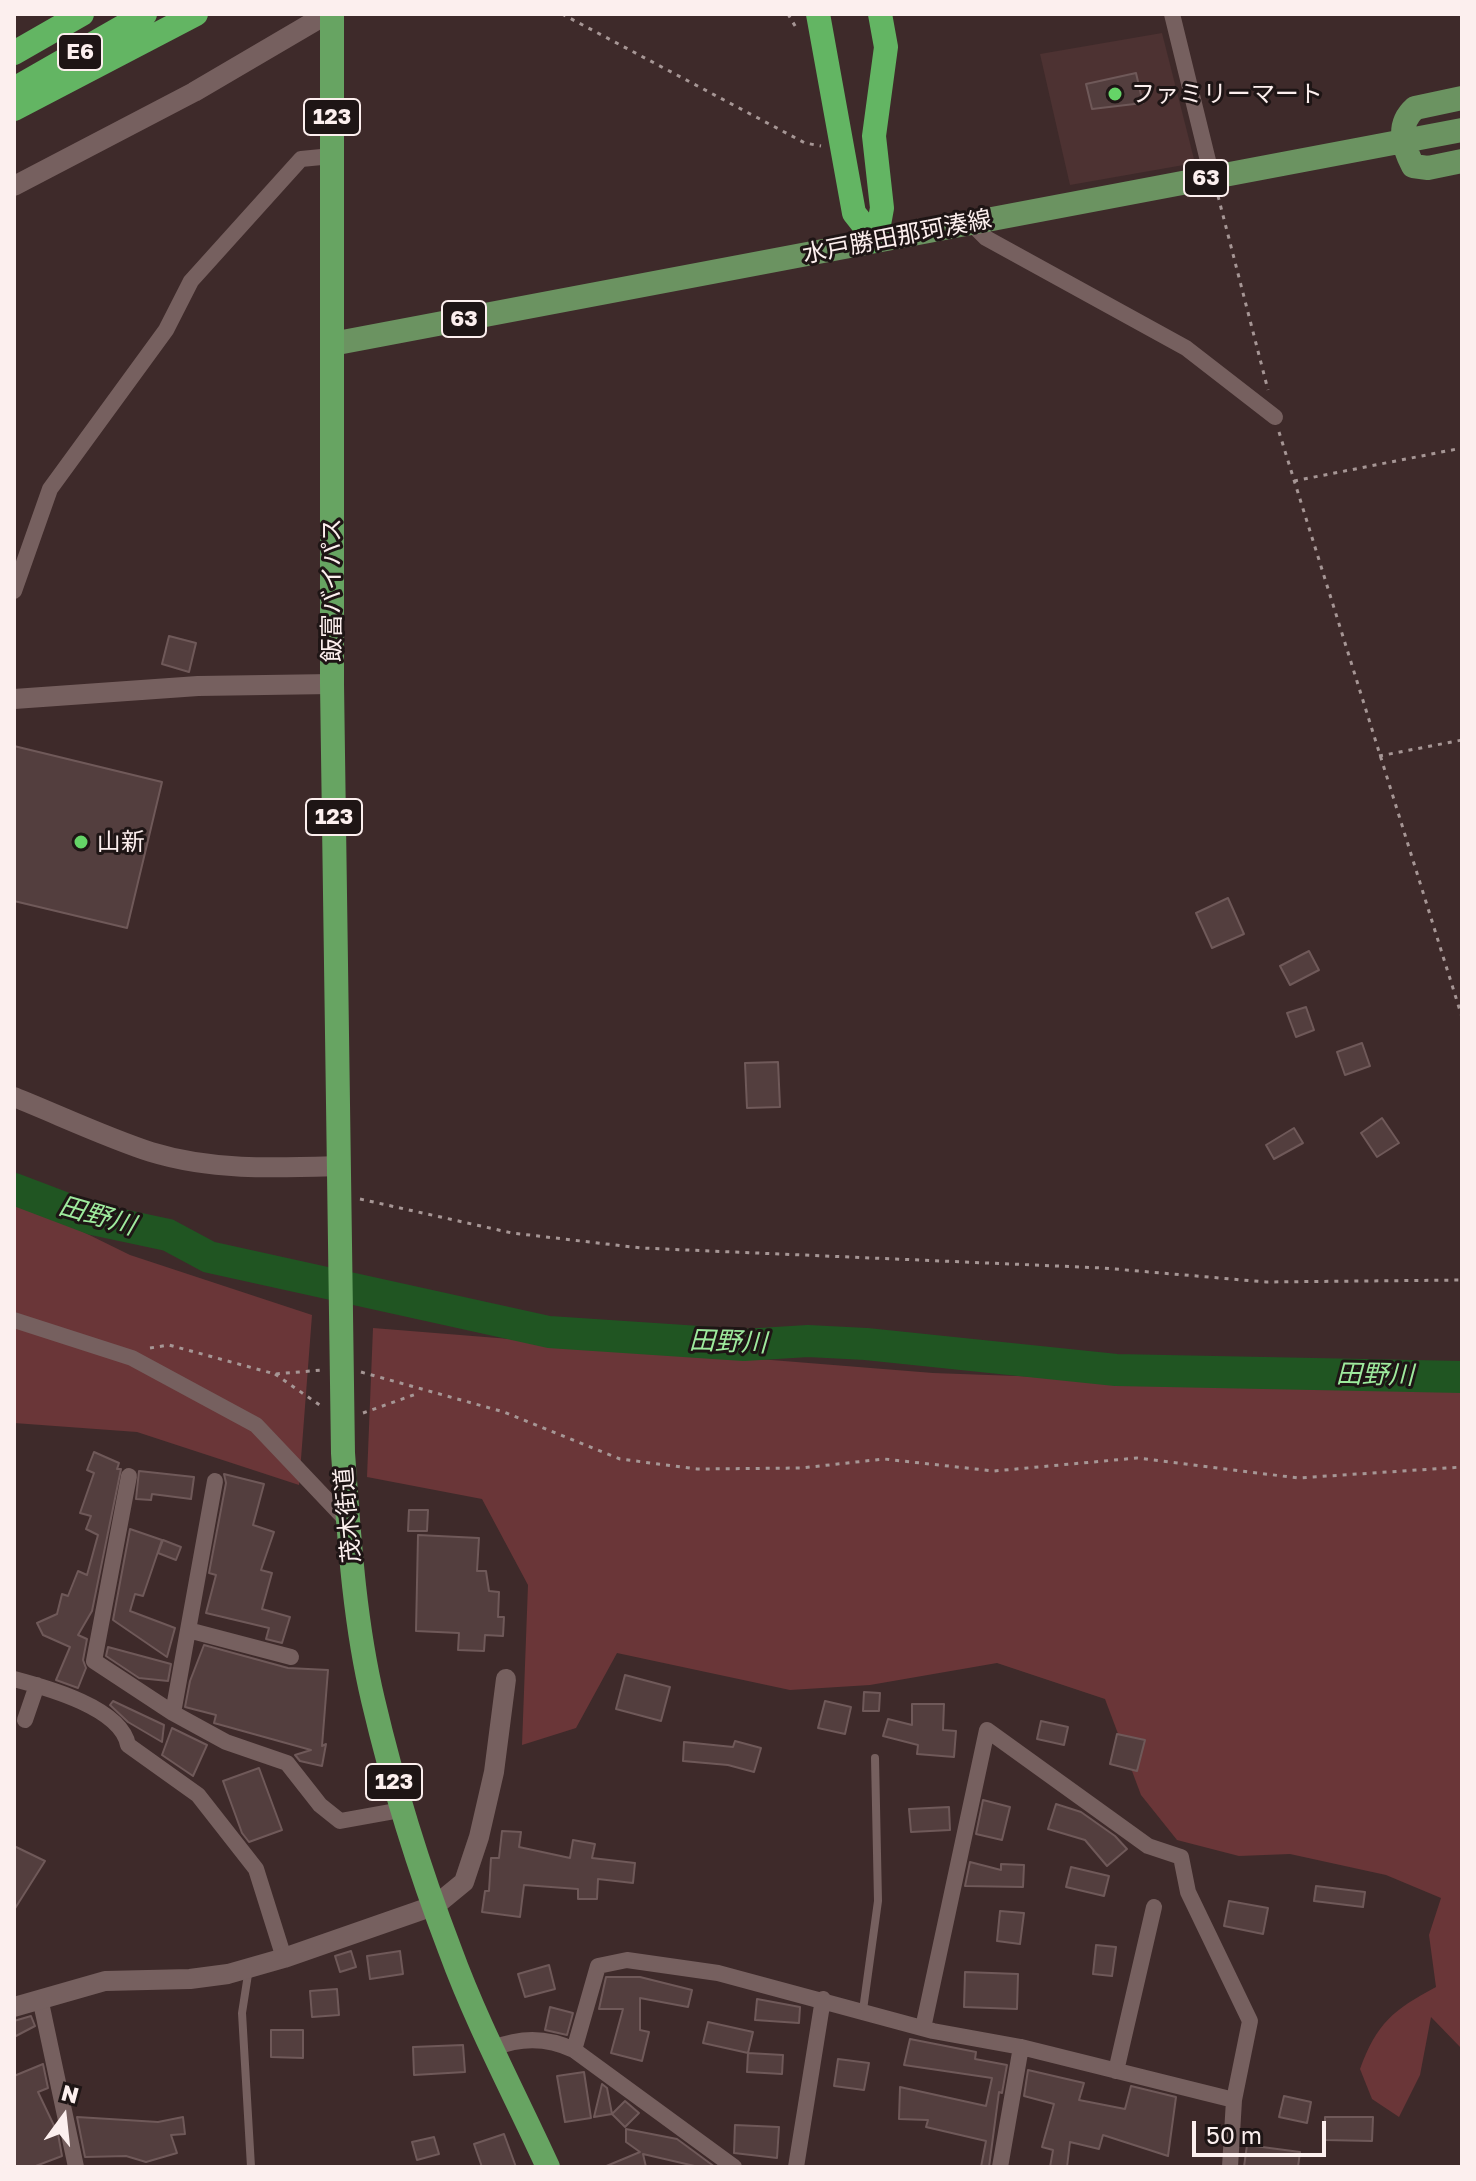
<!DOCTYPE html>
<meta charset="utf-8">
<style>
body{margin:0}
#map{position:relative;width:1476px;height:2181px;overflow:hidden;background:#3e2a2a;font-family:"Golos Text",sans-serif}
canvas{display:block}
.frame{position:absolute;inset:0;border:16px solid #fcefee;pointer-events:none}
.north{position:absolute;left:24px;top:2077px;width:80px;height:80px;-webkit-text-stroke:6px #1e1515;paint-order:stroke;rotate:15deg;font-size:22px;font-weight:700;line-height:32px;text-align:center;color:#fcefee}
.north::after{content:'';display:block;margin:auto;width:28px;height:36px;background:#fcefee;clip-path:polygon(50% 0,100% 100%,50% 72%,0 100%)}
.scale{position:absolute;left:1192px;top:2121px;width:134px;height:36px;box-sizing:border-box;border:4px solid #fcefee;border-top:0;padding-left:10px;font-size:24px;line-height:28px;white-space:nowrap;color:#fcefee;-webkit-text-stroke:6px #1e1515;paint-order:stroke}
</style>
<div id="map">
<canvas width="1476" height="2181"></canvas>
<div class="frame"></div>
<div class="north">N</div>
<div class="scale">50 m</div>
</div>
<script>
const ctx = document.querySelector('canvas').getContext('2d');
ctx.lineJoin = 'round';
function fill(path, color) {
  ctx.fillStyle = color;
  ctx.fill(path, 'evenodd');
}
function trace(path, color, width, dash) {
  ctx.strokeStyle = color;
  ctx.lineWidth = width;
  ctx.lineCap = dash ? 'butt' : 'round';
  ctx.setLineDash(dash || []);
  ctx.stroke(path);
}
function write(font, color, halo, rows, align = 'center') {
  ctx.font = font + ' "Golos Text","Noto Sans JP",sans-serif';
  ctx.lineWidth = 6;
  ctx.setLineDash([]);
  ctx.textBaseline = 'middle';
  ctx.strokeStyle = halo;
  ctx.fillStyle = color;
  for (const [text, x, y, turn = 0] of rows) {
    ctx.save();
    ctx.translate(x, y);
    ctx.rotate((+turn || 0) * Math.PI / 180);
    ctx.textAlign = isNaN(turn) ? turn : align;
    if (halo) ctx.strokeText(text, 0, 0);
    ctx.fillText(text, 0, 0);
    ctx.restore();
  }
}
fill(new Path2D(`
 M1162 33 1195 163 1070 185 1040 54Z`), '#4d3232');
fill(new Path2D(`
 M14 1198 130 1255 312 1315 299 1485 137 1432 14 1423Z
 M373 1328 933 1373 1462 1392V2049L1431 2017 1420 2075 1399 2117 1372 2099 1360 2069C1377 2023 1393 2010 1436 1987L1429 1935 1441 1898 1386 1875 1290 1854 1239 1856 1177 1840 1141 1795 1105 1699 997 1663 870 1685 790 1690 617 1653 576 1728 522 1745 528 1585 482 1499 367 1477Z`), '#6a3638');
trace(new Path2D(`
 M14 1189 93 1219 168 1235 209 1257 549 1332 744 1345 808 1341 866 1344 1116 1370 1462 1377`), '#205522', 32);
const building = new Path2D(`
 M1136 73 1143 103 1092 109 1086 84Z
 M169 636 196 643 189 672 162 664Z
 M14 746 162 782 127 928 14 901Z
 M1228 898 1244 934 1212 948 1196 913Z
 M1309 951 1319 970 1290 985 1280 966Z
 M1306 1007 1314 1030 1296 1037 1287 1013Z
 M1362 1043 1370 1066 1345 1075 1337 1052Z
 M778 1062 780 1107 747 1108 745 1063Z
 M1382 1118 1399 1143 1377 1157 1361 1133Z
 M1294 1128 1303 1143 1274 1159 1266 1145Z
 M94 1452 119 1463 117 1469H121L92 1611 78 1635 87 1639 83 1660 86 1668 78 1688 56 1680 70 1647 43 1635 37 1623 57 1614 62 1594 68 1596 78 1571 87 1575 98 1535 86 1529 91 1516 80 1513 94 1473 87 1470Z
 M139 1471 194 1477 191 1499 152 1494 151 1500 136 1499Z
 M224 1474 264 1484 253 1525 274 1532 261 1570 272 1573 262 1609 290 1617 282 1643 266 1639 269 1628 206 1613 216 1575 209 1573 226 1483Z
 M409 1510H428L427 1531H408Z
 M130 1529 162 1540 143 1596 135 1594 130 1611 175 1628 167 1657 113 1620Z
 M418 1535 479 1538 477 1571H486L489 1591 499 1592 498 1617H504L503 1636 485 1635 484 1651 458 1650 459 1633 416 1631Z
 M163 1540 181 1547 176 1560 158 1553Z
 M204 1645 288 1668 328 1670 322 1746 326 1744 322 1766 300 1761 295 1755 311 1750 214 1723 216 1715 185 1707 190 1681Z
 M108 1647 171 1664 168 1681 139 1678 106 1656Z
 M625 1675 670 1687 661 1721 616 1709Z
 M864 1692 880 1693 879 1711H863Z
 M113 1701 164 1725 162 1742 128 1722 110 1705Z
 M825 1701 851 1707 845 1734 818 1728Z
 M912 1704H944L943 1730 956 1731 954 1757 917 1754 918 1745 883 1736 888 1719 912 1725Z
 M1041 1721 1068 1727 1064 1745 1037 1739Z
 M172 1728 207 1745 193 1776 162 1755Z
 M1117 1734 1145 1740 1137 1771 1110 1764Z
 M735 1741 761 1748 754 1772 728 1765 683 1761 684 1742 733 1747Z
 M259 1768 282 1830 249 1842 242 1833 223 1781Z
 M983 1800 1010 1807 1002 1840 976 1834Z
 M1056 1804 1081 1812 1115 1836 1127 1849 1107 1866 1085 1840 1048 1829Z
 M949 1807 950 1830 911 1832 909 1809Z
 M502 1831 521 1832 519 1847 570 1858 573 1840 595 1844 592 1858 635 1863 633 1883 598 1879 597 1899H578V1889L524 1885 520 1917 482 1912 485 1891H489L491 1858H499Z
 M14 1846 45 1861 14 1910Z
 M970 1862 1001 1870V1864L1024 1865 1023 1887 965 1886Z
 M1071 1867 1109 1876 1104 1896 1066 1887Z
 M1316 1886 1365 1892 1363 1907 1314 1901Z
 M1229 1901 1268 1908 1263 1934 1224 1926Z
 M1000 1911 1024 1913 1020 1944 997 1941Z
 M1096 1945 1116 1947 1112 1976 1093 1974Z
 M351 1951 356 1967 340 1972 335 1956Z
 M400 1951 403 1974 370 1979 367 1956Z
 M549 1965 555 1989 525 1997 518 1974Z
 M965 1972 1018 1974 1017 2009 964 2007Z
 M606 1977H640L692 1990 688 2007 640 1998V2030L649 2032 642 2061 611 2053 623 2009H599Z
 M337 1989 339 2015 312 2017 310 1991Z
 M757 1999 800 2007 799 2023 755 2020Z
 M550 2007 573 2013 567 2035 545 2030Z
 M31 2016 35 2026 14 2037V2021Z
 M708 2022 753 2032 748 2053 703 2043Z
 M271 2030H303V2058L271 2057Z
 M910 2039 976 2052 975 2059 1007 2065 1002 2093 999 2092 989 2167H981L986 2141 926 2127 928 2120 899 2119 900 2087 986 2106 992 2078 904 2065Z
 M463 2045 465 2072 414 2075 413 2047Z
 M748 2053 783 2055 782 2074 747 2072Z
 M838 2059 869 2063 864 2090 834 2086Z
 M43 2064 48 2088 38 2092 58 2134 62 2156 33 2167H14V2076Z
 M1028 2070 1084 2083 1079 2100 1125 2109 1131 2086 1176 2097 1168 2156 1103 2135 1099 2149 1070 2142 1067 2167H1050L1053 2150 1042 2147 1054 2104 1024 2096Z
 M584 2072 591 2118 565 2122 557 2076Z
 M602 2084 607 2088 612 2114 594 2117Z
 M1284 2096 1311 2102 1307 2123 1279 2117Z
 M625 2101 639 2113 625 2127 612 2114Z
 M77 2117 158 2122 183 2117 185 2134 171 2135 177 2153 146 2162 126 2156 85 2157Z
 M1325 2117H1373L1372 2141 1325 2140Z
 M735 2125 779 2127 777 2158 734 2153Z
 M626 2129 677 2139 715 2167H699L643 2154 646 2167H604L640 2152 626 2142Z
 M504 2134 516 2167H482L474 2144Z
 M434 2137 439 2154 417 2160 412 2142Z
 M1247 2145 1300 2152 1298 2167H1244Z`);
fill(building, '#533e3e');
trace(building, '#6f5959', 2);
trace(new Path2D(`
 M562 14 805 143 821 146
 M788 14 798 31
 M1218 196 1268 390
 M1279 432 1462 1017
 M1294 481 1462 448
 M1379 756 1462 740
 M360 1199 512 1233 641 1248 1103 1268 1266 1282 1462 1280
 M150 1348 169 1345 275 1374 322 1370
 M361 1372 504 1412 620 1459 697 1469 801 1468 884 1459 994 1471 1137 1458 1298 1478 1462 1467
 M275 1374 321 1406
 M363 1413 419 1393`), '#a69695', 3, [4, 6]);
trace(new Path2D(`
 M249 1968 242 2013 251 2167
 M863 2010 878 1901 875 1758`), '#76605f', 8);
trace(new Path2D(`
 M1172 14 1212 177
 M971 223 986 238 1186 348 1275 417
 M14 591 50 489 166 330 191 281 301 159 332 156
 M14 1320 132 1358 256 1425 348 1522
 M129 1476 94 1661 173 1713 226 1742 287 1763 320 1805 340 1821 401 1810
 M188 1630 291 1657
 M14 1679C48 1688 121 1708 128 1745L198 1795 256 1869 284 1958
 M173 1713 215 1481
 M25 1720 37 1685
 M40 1998 76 2167
 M923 2028 987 1730 1148 1846 1181 1857 1188 1892 1250 2021 1234 2100
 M494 2048C521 2037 547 2037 574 2050L734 2167
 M574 2050 598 1966 627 1960 718 1973 933 2031 1021 2047 1234 2100 1230 2167
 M1116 2071 1154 1907
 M796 2167 823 1999
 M1000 2167 1021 2047`), '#76605f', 16);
trace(new Path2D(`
 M14 186 194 92 327 14
 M14 699 198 686 332 684
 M14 1097C59 1115 105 1137 151 1152 213 1171 277 1168 340 1166
 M14 2007 105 1981 190 1979 228 1974 284 1958 436 1905 464 1882 479 1837 494 1772 506 1679`), '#76605f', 20);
trace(new Path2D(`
 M1462 98 1415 108C1396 125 1403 146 1413 166L1428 168 1462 161
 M332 344 1462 130`), '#6b9361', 24);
trace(new Path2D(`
 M332 14V684L343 1453C349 1535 354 1620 373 1700 393 1785 419 1869 450 1950 477 2024 515 2095 548 2167`), '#67a462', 24);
trace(new Path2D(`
 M818 14 854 213 876 241
 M14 53 82 14
 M14 89 145 14
 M14 109 196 14
 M876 241 882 208 874 136 886 47 880 14`), '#63b563', 24);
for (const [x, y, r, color] of [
 [1115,94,8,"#65d467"],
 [81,842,8,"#65d467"]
]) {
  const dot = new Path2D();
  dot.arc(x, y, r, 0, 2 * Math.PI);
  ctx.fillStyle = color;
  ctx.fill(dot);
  trace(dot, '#1e1515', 3);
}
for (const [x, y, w] of [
 [80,52,44],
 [332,117,56],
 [1206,178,44],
 [464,319,44],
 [334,817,56],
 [394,1782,56]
]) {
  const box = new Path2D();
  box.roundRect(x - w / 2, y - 18, w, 36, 6);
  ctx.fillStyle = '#1e1515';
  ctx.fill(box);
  trace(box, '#fcefee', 2);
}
write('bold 22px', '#fcefee', null, [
 ["E6",80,52],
 ["123",332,117],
 ["63",1206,178],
 ["63",464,319],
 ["123",334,817],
 ["123",394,1782]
]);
write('24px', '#fcefee', '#1e1515', [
 ["ファミリーマート",1131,94],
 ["山新",97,842]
], 'left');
write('24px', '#fcefee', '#1e1515', [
 ["水戸勝田那珂湊線",897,237,-11],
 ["飯富バイパス",332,590,-90],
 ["茂木街道",348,1515,-95]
]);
write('italic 26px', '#9eea9d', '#1e1515', [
 ["田野川",97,1216,16],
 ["田野川",728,1342,2],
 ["田野川",1375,1375,1]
]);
</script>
